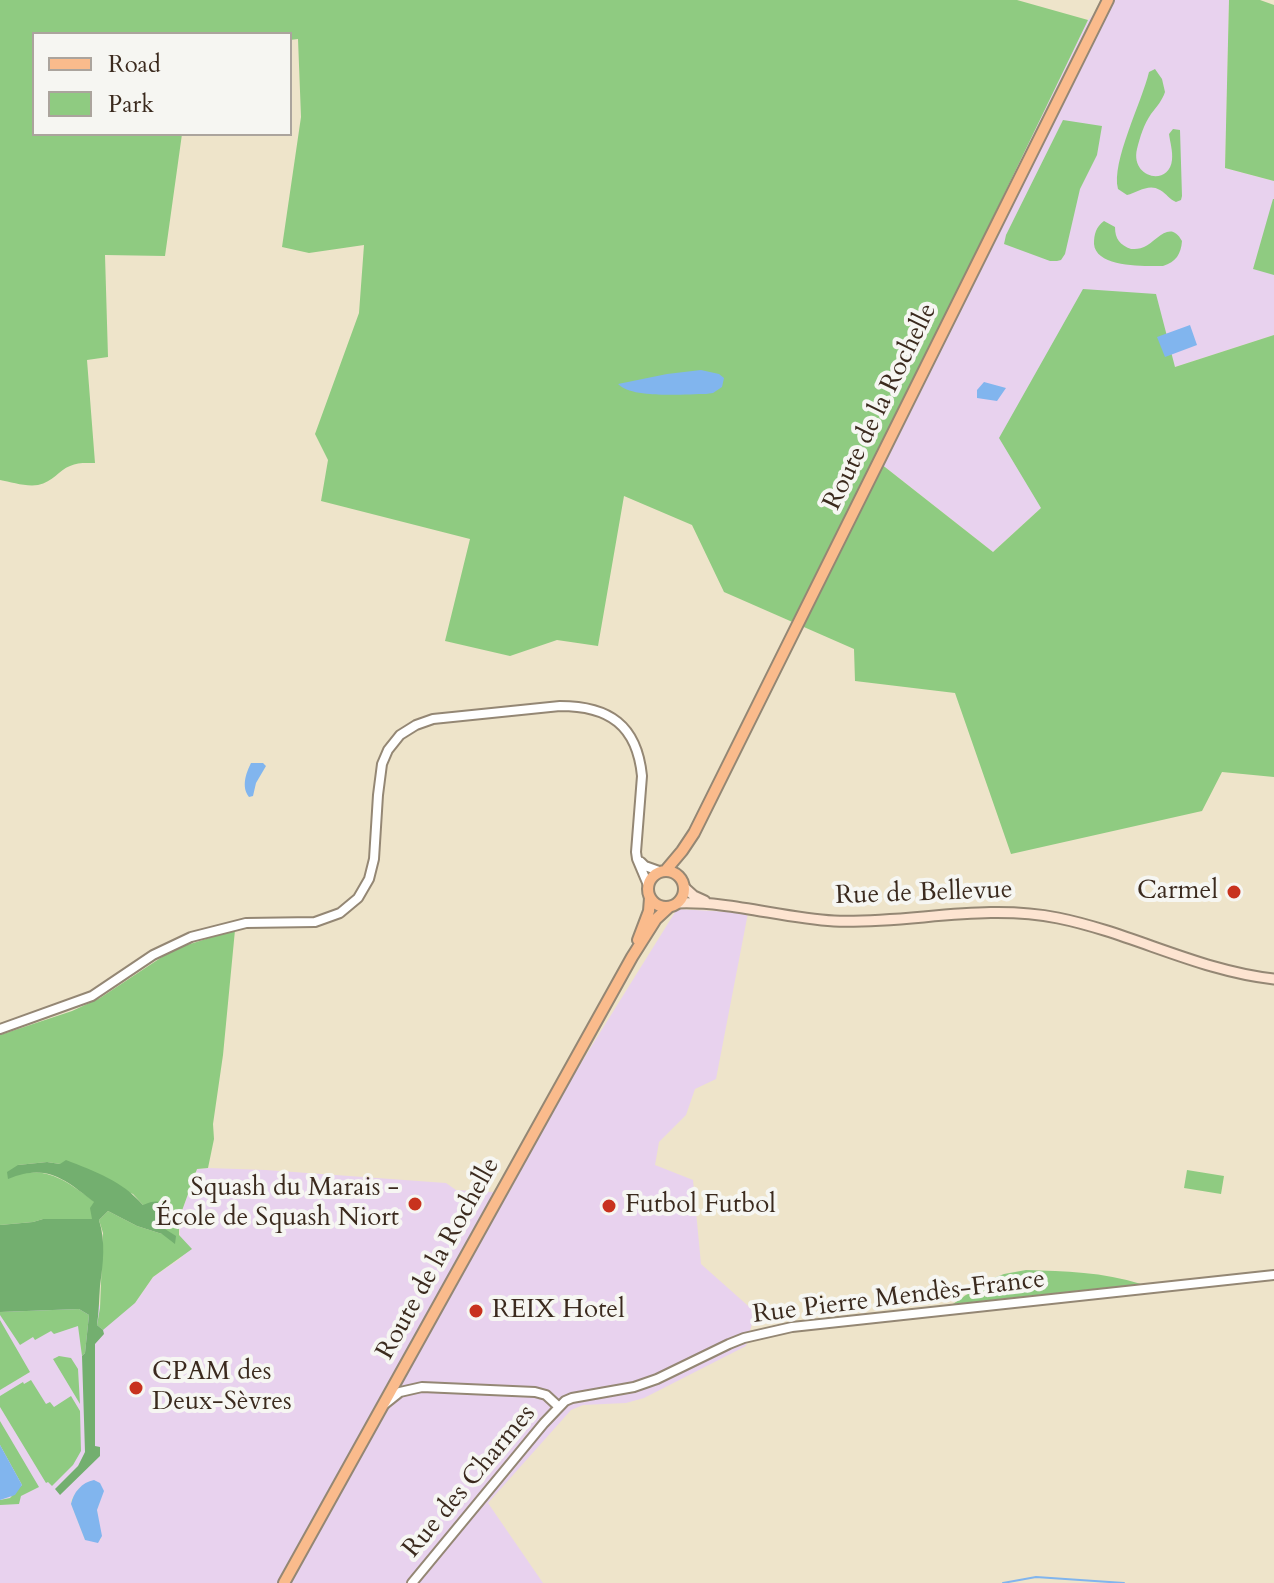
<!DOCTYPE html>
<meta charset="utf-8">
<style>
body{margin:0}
#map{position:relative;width:1274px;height:1583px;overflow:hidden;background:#eee4ca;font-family:Cardo,serif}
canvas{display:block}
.legend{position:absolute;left:32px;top:32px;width:260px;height:104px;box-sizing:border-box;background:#f6f6f2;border:2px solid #aba49d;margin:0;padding:10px 14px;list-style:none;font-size:24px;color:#3b2a1e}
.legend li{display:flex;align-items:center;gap:16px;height:40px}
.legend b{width:40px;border:2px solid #aba49d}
</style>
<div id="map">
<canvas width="1274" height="1583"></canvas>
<ul class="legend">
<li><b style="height:10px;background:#fabb8c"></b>Road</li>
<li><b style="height:22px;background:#8fcb81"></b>Park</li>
</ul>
</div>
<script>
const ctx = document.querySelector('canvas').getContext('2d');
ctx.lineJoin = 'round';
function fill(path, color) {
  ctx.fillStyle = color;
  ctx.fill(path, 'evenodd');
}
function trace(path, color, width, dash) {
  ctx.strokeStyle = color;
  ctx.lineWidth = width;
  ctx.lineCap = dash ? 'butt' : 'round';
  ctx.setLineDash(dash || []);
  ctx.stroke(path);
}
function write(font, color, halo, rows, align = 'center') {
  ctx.font = font + ' Cardo,serif';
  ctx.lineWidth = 8;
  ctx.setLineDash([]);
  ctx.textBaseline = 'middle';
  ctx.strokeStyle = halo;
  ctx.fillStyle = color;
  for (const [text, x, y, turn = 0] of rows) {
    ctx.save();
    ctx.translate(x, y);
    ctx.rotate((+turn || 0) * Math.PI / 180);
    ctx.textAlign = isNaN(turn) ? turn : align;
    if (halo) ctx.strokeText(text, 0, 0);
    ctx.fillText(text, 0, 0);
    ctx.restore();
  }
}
fill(new Path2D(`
 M1108 0H1229L1225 168 1274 181V335L1175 367 1041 508 993 552 876 460 1088 20Z
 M677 909 748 913 716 1079 695 1089 686 1115 659 1142 655 1165 693 1180 701 1264 755 1312 746 1346 644 1398 626 1403 583 1405 571 1410 488 1503 543 1583H0V1312L135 1303 153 1277 181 1258 179 1219 197 1169 208 1168 266 1170 446 1183 456 1190 509 1193 548 1116ZM90 1481 102 1495 97 1510 101 1540H85L71 1504V1500L79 1488Z`), '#e8d2ee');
fill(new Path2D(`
 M0 0H1017L1088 20 876 460 993 552 1041 508 999 438 1083 289 1156 294 1175 367 1274 335V777L1222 772 1202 811 1011 854 955 693 855 681 854 649 724 592 692 525 624 496 598 646 557 640 510 656 445 641 470 539 321 501 328 460 315 434 359 313 364 245 309 253 282 247 301 117 298 39 290 40V34H34V134H182L165 256 105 255 108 357 87 360 95 463C87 463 78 462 70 466 59 470 53 482 38 485 26 487 11 482 0 480Z
 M1229 0H1260L1274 5V181L1225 168Z
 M1155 69 1162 79 1165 92C1162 101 1157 106 1151 114 1144 124 1140 137 1137 149 1130 178 1169 187 1172 160 1173 151 1170 142 1169 134L1173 129 1180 130 1182 196 1181 200 1176 202C1169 199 1167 194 1160 190 1149 183 1138 192 1127 195L1118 189C1111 162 1142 102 1149 72Z
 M1063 120 1102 126 1097 155 1080 189 1065 254 1061 260 1057 261H1050L1004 244 1006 235Z
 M1273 199H1274V275L1253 269Z
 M1104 221 1115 227C1115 239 1120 245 1131 249 1136 249 1139 249 1144 247 1157 241 1170 219 1182 241 1181 254 1176 262 1163 266 1145 266 1096 268 1094 244 1094 234 1096 227 1104 221Z
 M235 930 223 1055 213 1124 214 1139 208 1168 197 1169 179 1219V1235L192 1249 153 1277 135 1303 103 1330 97 1325 100 1308 103 1233 99 1220 108 1211 137 1226 162 1234 165 1229 133 1194 60 1164 47 1162 18 1165 24 1173C52 1168 73 1186 95 1202L92 1219H43L33 1222 0 1225V1035L72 1011 100 998 174 949Z
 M1187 1170 1224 1176 1221 1194 1184 1188Z
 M1026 1270C1065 1271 1103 1272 1141 1284L953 1304 986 1281 1004 1274Z
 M79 1309 89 1315 85 1353 82 1356 78 1326 54 1334 51 1331 35 1340 33 1337 20 1345 0 1315V1312Z
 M0 1320 30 1372 0 1390Z
 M59 1356 71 1358 78 1369 80 1404 53 1359Z
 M31 1380 46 1404 50 1402 54 1407 71 1396 80 1411 81 1451 73 1465 52 1486 48 1482 46 1483 0 1407V1396L23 1382 24 1384Z
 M0 1421 39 1487 21 1496 19 1504 0 1505V1500L10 1498 22 1485 0 1445Z`), '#8fcb81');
fill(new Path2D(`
 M66 1160C96 1172 121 1180 143 1205 167 1194 169 1210 165 1229L176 1236 175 1244 162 1234 137 1226 108 1211 99 1220C106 1243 103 1263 100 1286 99 1299 99 1312 97 1325L103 1330 104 1334 95 1344V1446L100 1447V1456L60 1495 55 1489 78 1466 85 1452 82 1356 85 1353 89 1315 79 1309 0 1312V1225L33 1222 43 1219H92L90 1208 94 1202C64 1179 47 1163 8 1179L7 1172 18 1165 47 1162 60 1164Z`), '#73af6f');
fill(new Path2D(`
 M1190 325 1197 345 1165 357 1157 337Z
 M701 370 719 374 724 378 722 387 713 393 706 394C685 394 632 399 618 384L667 374Z
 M984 382 1006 388 997 401 977 398V390Z
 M251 763H263L266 766 256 783 253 796 249 797C241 787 246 773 251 763Z
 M0 1445 22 1485 15 1495 0 1500Z
 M94 1480 100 1483 104 1491 97 1510 102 1536 98 1543 85 1540 71 1504C73 1493 82 1482 94 1480Z`), '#81b5ee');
trace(new Path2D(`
 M1003 1583 1036 1577 1124 1583`), '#81b5ee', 2);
const tertiary = new Path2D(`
 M641 862 645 866 659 871
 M0 1029 92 996 153 955 191 937 246 923 315 922 340 913 358 898 369 879 374 859 378 795 382 764 388 750 400 735 416 725 433 719 560 706C609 706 637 725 642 776L636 852 637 859 648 885
 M385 1404 400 1392 422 1387 535 1392 546 1395 559 1407
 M412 1583 544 1423 565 1401 572 1398 634 1387 657 1379 729 1344 744 1338 792 1327 1274 1275`);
const secondary = new Path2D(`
 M684 887 694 896 705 901
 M678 903C730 901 782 918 834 921 909 924 983 903 1058 918 1132 933 1199 971 1274 979`);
const primary = new Path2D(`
 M666 870 682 851 694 833 1108 0
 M648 889a18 18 0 1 1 36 0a18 18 0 1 1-36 0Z
 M638 940 649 911 650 898
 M284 1583 632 957 656 919 669 907`);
trace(tertiary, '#948774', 12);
trace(secondary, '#948774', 13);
trace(primary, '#948774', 14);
trace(tertiary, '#fff', 8);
trace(secondary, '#fde4d1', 9);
trace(primary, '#fabb8c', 10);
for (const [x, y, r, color] of [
 [1234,892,8,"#c8321e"],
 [415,1204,8,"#c8321e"],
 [609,1206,8,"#c8321e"],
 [476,1311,8,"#c8321e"],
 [136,1388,8,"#c8321e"]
]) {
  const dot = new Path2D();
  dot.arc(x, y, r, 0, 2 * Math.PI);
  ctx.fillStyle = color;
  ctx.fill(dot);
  trace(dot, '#f6f6f2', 3);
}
write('26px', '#3b2a1e', '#f6f6f2', [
 ["Route de la Rochelle",881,407,-64],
 ["Rue de Bellevue",924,894,-2],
 ["Route de la Rochelle",439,1259,-61],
 ["Rue Pierre Mendès-France",899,1298,-7],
 ["Rue des Charmes",470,1482,-50]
]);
write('26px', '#3b2a1e', '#f6f6f2', [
 ["Carmel",1218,892,"right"],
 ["Squash du Marais -",399,1189,"right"],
 ["École de Squash Niort",399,1219,"right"],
 ["Futbol Futbol",625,1206],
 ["REIX Hotel",492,1311],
 ["CPAM des",152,1373],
 ["Deux-Sèvres",152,1403]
], 'left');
</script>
